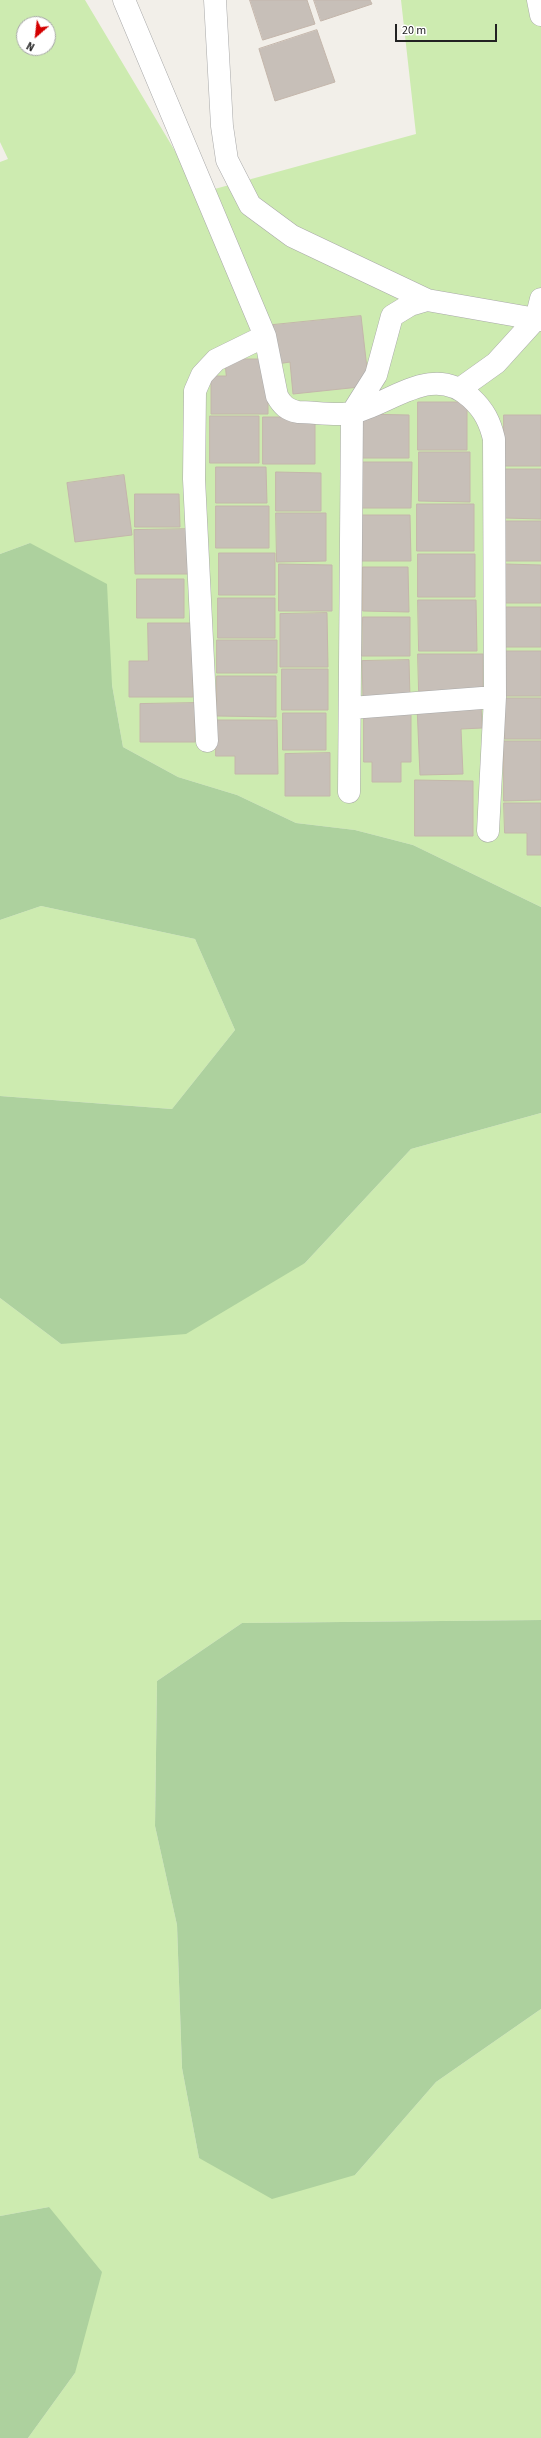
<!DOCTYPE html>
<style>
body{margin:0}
#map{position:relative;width:541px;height:2438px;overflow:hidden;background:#f2efe9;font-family:"Source Sans 3",sans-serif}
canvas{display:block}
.north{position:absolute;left:16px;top:16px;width:40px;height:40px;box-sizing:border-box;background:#fff;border:1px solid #a7a7a7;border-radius:50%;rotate:208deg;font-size:11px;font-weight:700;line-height:16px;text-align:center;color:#222}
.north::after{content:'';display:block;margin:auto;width:14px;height:18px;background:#d40000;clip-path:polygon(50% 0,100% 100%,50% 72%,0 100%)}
.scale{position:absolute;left:395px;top:24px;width:102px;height:18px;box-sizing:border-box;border:2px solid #222;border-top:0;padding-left:5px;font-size:12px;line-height:14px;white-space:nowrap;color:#222;-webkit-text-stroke:3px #fff;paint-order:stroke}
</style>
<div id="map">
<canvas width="541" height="2438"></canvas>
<div class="north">N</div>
<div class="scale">20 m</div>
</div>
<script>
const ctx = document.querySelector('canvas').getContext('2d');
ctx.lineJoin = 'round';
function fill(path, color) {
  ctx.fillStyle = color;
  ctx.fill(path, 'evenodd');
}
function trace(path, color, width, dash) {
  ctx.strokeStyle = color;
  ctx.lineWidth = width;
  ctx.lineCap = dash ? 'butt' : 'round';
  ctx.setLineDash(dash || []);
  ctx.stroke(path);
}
fill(new Path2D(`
 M0 0H85L200 193 416 134 401 0H541V907L413 845 355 830 296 823 237 795 178 777 123 747 112 685 30 543 0 554V162L8 159 0 142ZM24 24H48V48H24Z
 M41 906 195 939 235 1030 172 1109 0 1096V920Z
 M541 1113V1620L242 1623 157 1681 155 1826 177 1925 182 2068 199 2158 355 2175 436 2082 541 2009V2438H28L75 2373 49 2207 0 2216V1298L61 1344 305 1263 411 1149Z`), '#cdebb0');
fill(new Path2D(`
 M30 543 107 584 112 685 123 747 178 777 237 795 296 823 355 830 413 845 541 907V1113L411 1149 305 1263 186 1334 61 1344 0 1298V1096L172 1109 235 1030 195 939 41 906 0 920V554Z
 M541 1620V2009L436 2082 355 2175 272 2199 199 2158 182 2068 177 1925 155 1826 157 1681 242 1623Z
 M49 2207 102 2272 75 2373 28 2438H0V2216Z`), '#add19e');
const building = new Path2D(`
 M250 0H307L315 24 263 40Z
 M314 0H370L372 4 321 21Z
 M317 30 335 82 275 101 259 49Z
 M361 316 369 386 293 394 290 362 277 364 273 325Z
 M225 359H268V414H211V376H226Z
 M418 402H467V450H418Z
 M360 414 409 415V458H361Z
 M504 415H541V466H504Z
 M210 416H259V463H210Z
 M263 417H315V464H263Z
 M419 452H470V502L419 501Z
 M361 462H412L411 508H361Z
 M216 467H266L267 503H216Z
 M504 469H541V519L504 518Z
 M276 472 321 473V511H276Z
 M124 475 132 535 75 542 67 483Z
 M135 494H179L180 527H135Z
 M417 504H474V551H417Z
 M216 506H269V548H216Z
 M276 513H326V561L277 562Z
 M361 515H410L411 561H361Z
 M505 521H541V561H504Z
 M193 529 194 574H135L134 530Z
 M219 553H275V595H219Z
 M418 554H475V597H418Z
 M279 564 332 565V611H279Z
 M505 564 541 565V603H505Z
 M363 567H408L409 612 363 611Z
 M137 579H184V618H137Z
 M218 598H275V638H218Z
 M418 600H476L477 651H419Z
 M505 607H541V647H505Z
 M327 613 328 667H280V614Z
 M363 617H410V656H362Z
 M148 623H192L193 697H129V661H148Z
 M217 640H277V673H217Z
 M505 651H541V696H505Z
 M418 654H483V691H419Z
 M409 660 410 698H363L362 661Z
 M282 669H328V710H282Z
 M217 676H276V717L217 716Z
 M505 698H541V739H505Z
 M195 703V742H140V704Z
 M481 703 482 728 461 729 463 774 420 775 417 706Z
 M364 710H411V762H401V782H372V762H364Z
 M283 713H326V750H283Z
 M216 720H277L278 774H235V756H216Z
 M504 741H541V800L504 801Z
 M330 753V796H285V754Z
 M415 780 473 781V836H415Z
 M504 803H541V855H527V833H505Z`);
fill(building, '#c7bfb8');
trace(building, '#c4b6ab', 1);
const minor = new Path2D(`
 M124 0 265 336 277 396C282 405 287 410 298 412 313 412 338 416 352 413 391 404 433 362 471 398 484 410 490 422 494 439L495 697 488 831
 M215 0 222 126 227 160 250 205 292 236 427 300
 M538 0 541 15
 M461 388 496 363 536 319 541 299
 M351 708 495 697
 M207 741 194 479 195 391 202 375 216 360 265 336
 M349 792 352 413 376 375 392 316 410 305 427 300 541 320`);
trace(minor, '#a9a9a9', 23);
trace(minor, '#fff', 22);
</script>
